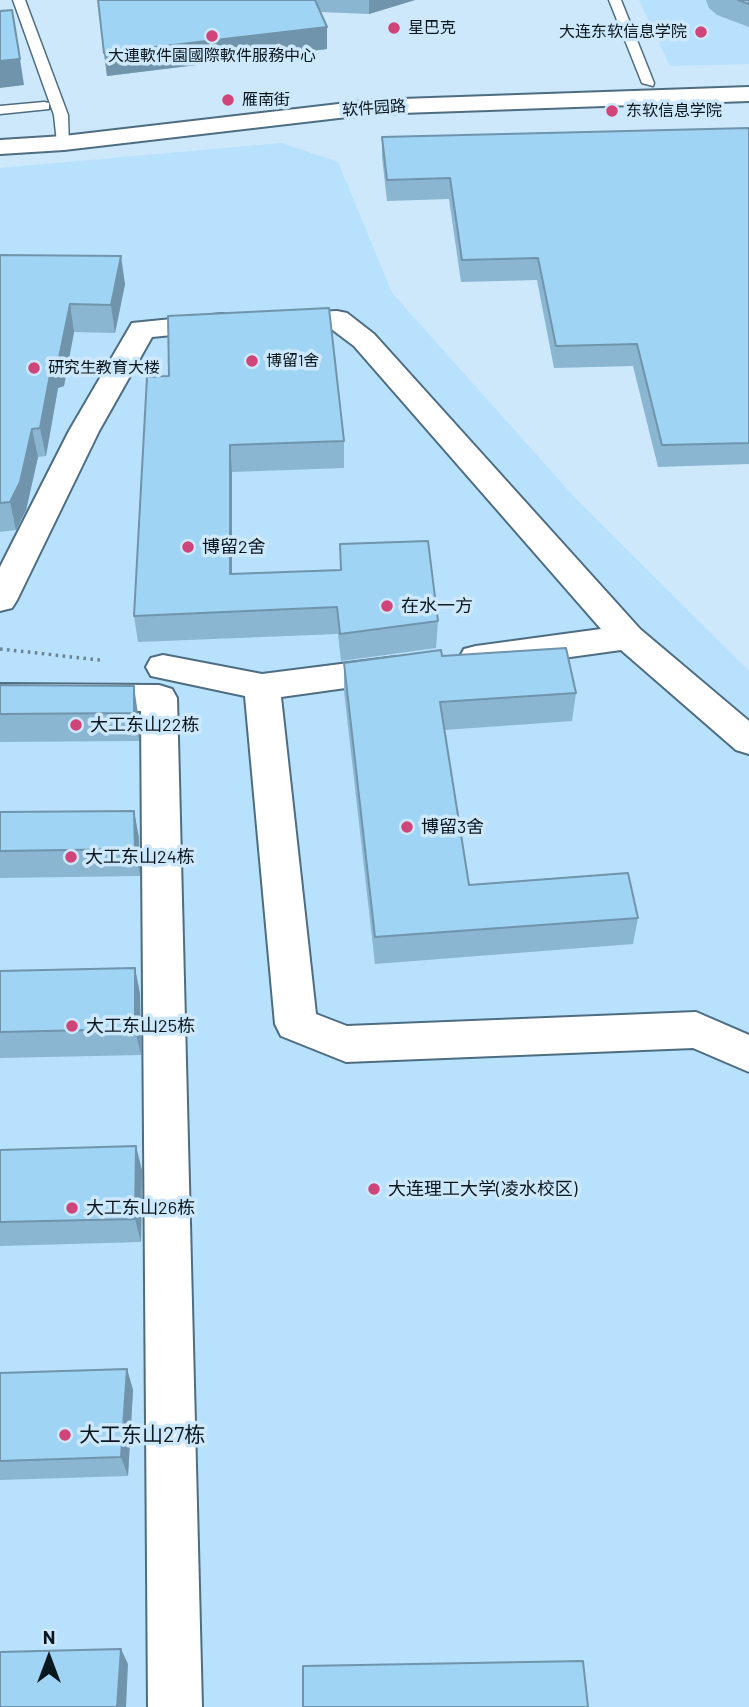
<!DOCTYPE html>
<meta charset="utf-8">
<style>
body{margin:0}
#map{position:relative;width:749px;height:1707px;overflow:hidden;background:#cce8fa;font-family:Barlow,sans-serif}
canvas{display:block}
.north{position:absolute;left:14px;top:1623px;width:70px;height:70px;-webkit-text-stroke:5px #cce8fa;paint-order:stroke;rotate:0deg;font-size:19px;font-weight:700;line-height:28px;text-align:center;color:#0b171f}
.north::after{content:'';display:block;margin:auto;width:24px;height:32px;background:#0b171f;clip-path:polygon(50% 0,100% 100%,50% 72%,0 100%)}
</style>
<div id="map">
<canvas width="749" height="1707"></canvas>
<div class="north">N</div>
</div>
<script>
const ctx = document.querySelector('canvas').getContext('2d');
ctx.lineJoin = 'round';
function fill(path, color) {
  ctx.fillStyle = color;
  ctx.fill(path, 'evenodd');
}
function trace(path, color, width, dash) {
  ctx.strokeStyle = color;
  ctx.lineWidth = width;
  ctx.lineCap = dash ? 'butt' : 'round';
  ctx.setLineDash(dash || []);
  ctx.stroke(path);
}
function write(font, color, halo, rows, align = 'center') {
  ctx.font = font + ' Barlow,"Noto Sans SC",sans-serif';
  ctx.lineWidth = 7;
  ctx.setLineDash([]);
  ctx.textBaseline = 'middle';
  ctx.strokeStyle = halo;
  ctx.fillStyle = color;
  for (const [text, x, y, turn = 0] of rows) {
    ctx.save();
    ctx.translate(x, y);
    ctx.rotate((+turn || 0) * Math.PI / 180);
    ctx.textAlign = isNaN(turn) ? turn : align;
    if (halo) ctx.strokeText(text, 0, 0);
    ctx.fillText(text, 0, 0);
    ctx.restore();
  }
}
fill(new Path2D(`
 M639 0H749V64L670 66Z
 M281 143 338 162 392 293 577 500 749 671V1707H0V168Z`), '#b7e1fd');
const lane = new Path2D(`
 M13 0H25L68 115 69 146 57 143 54 115Z
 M609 0H621L654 83 653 86 642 83Z
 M44 102 49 103V109L0 114V106Z`);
const street = new Path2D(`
 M337 311 347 313 374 334 640 629 749 721V754L736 750 621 650 476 670 464 667 459 658 464 649 476 646 601 629 354 346 330 328 268 326 264 320 268 314Z
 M222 314 232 317 236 323 232 329 152 337 99 431 17 600 12 608 0 611V567L69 431 132 323Z
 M163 655 262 674 396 657 408 660 413 669 408 678 396 681 281 697 316 1014 347 1026 696 1012 749 1035V1072L693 1048 346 1062 281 1036 275 1024 245 696 151 676 146 667 151 658Z
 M0 684 159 685 172 689 177 698 202 1707H148L141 711 0 710Z`);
const secondary = new Path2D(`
 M749 87V101L373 114 64 150 0 154V140L64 136 373 100Z`);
trace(lane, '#4e6d81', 3);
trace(street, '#4e6d81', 4);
trace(secondary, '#4e6d81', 4);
trace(new Path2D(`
 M0 649 100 660`), '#6d828f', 3.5, [2.5, 4.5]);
fill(lane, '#fff');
fill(street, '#fff');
fill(secondary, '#fff');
fill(new Path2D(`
 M98 0H415L369 14 320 12 327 27V49L107 76Z
 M706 0H749V27L717 15 709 8Z
 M749 128V464L658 467 633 366 554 368 537 280 461 282 449 199 387 201 382 157V137Z
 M0 255 125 284 115 333 74 332 64 386 58 388 46 456 38 457 26 510 16 530 0 532Z
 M147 377 344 441V468L232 472V574L340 570V544L438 621 436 648 341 661 338 634 138 642 134 616Z
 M442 656 576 693 572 721 444 730 469 885 638 918 633 944 375 964 344 691V663Z
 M0 685 138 714 139 741 0 742Z
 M134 811 139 838 140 876 0 878V812Z
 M135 968 140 994 141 1055 0 1058V971Z
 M0 1150 142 1170 141 1242 0 1246Z
 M127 1369 133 1390 128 1476 0 1480V1373Z`), '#8ab6d2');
fill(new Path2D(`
 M369 0H415L369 14Z
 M327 27V49L107 76 104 53Z
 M20 59 24 85 0 88V61Z
 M121 256 125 284 115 333 111 305Z
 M70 304 74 332 64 386 58 388 46 456 40 428 53 359Z
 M32 429 38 457 26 510 16 530 10 502Z
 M230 445 232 472V601L230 574Z
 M134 686 138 714 139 741 134 713Z
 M134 811 139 838 140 876 135 849Z
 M135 968 140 994 141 1055 135 1029Z
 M136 1146 142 1170 141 1242 135 1219Z
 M127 1369 133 1390 128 1476 121 1457Z
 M121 1649 128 1664 126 1707H117Z`), '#7094ab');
const building = new Path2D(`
 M98 0H315L327 27 104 53Z
 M738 0H749V4Z
 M12 10 20 59 0 61V11Z
 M749 128V443L662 445 637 344 556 346 538 258 462 260 450 178 387 180 382 137Z
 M0 255 121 256 111 305 70 304 59 358 53 359 40 428 32 429 20 482 10 502 0 503Z
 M329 308 344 441 230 445V574L341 570 340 544 428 541 438 621 340 634 337 607 134 616 147 377 169 376 168 316Z
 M566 648 576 693 440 702 469 885 628 873 638 918 375 937 344 663 441 650 442 656Z
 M0 685 134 686V713L0 714Z
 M134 811 135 849 0 851V812Z
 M135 968V1029L0 1032V971Z
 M136 1146 135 1219 0 1222V1150Z
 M127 1369 121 1457 0 1461V1373Z
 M121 1649 117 1707H0V1652Z
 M583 1661 588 1707H303V1666Z`);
fill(building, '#a0d4f4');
trace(building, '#7094ab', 2);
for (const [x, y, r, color] of [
 [394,28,7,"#cf4479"],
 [701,32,7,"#cf4479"],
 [212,36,7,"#cf4479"],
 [228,100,7,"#cf4479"],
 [612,111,7,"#cf4479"],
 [252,361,7,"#cf4479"],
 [34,368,7,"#cf4479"],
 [188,547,7,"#cf4479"],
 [387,606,7,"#cf4479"],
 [76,725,7,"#cf4479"],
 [407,827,7,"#cf4479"],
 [71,857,7,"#cf4479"],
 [72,1026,7,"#cf4479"],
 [374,1189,7,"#cf4479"],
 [72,1208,7,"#cf4479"],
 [65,1435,7,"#cf4479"]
]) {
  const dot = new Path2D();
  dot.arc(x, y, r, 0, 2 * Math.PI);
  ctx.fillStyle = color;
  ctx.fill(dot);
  trace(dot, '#cce8fa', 2.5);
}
write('16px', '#0b171f', '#cce8fa', [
 ["星巴克",408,28],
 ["大连东软信息学院",687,32,"right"],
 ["大連軟件園國際軟件服務中心",212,56,"center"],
 ["雁南街",242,100],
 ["东软信息学院",626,111],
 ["博留1舍",266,361],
 ["研究生教育大楼",48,368]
], 'left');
write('16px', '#0b171f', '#cce8fa', [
 ["软件园路",374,108,-4]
]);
write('18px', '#0b171f', '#cce8fa', [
 ["博留2舍",202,547],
 ["在水一方",401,606],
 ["大工东山22栋",90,725],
 ["博留3舍",421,827],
 ["大工东山24栋",85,857],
 ["大工东山25栋",86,1026],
 ["大连理工大学(凌水校区)",388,1189],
 ["大工东山26栋",86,1208]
], 'left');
write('21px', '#0b171f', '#cce8fa', [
 ["大工东山27栋",79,1435]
], 'left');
</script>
